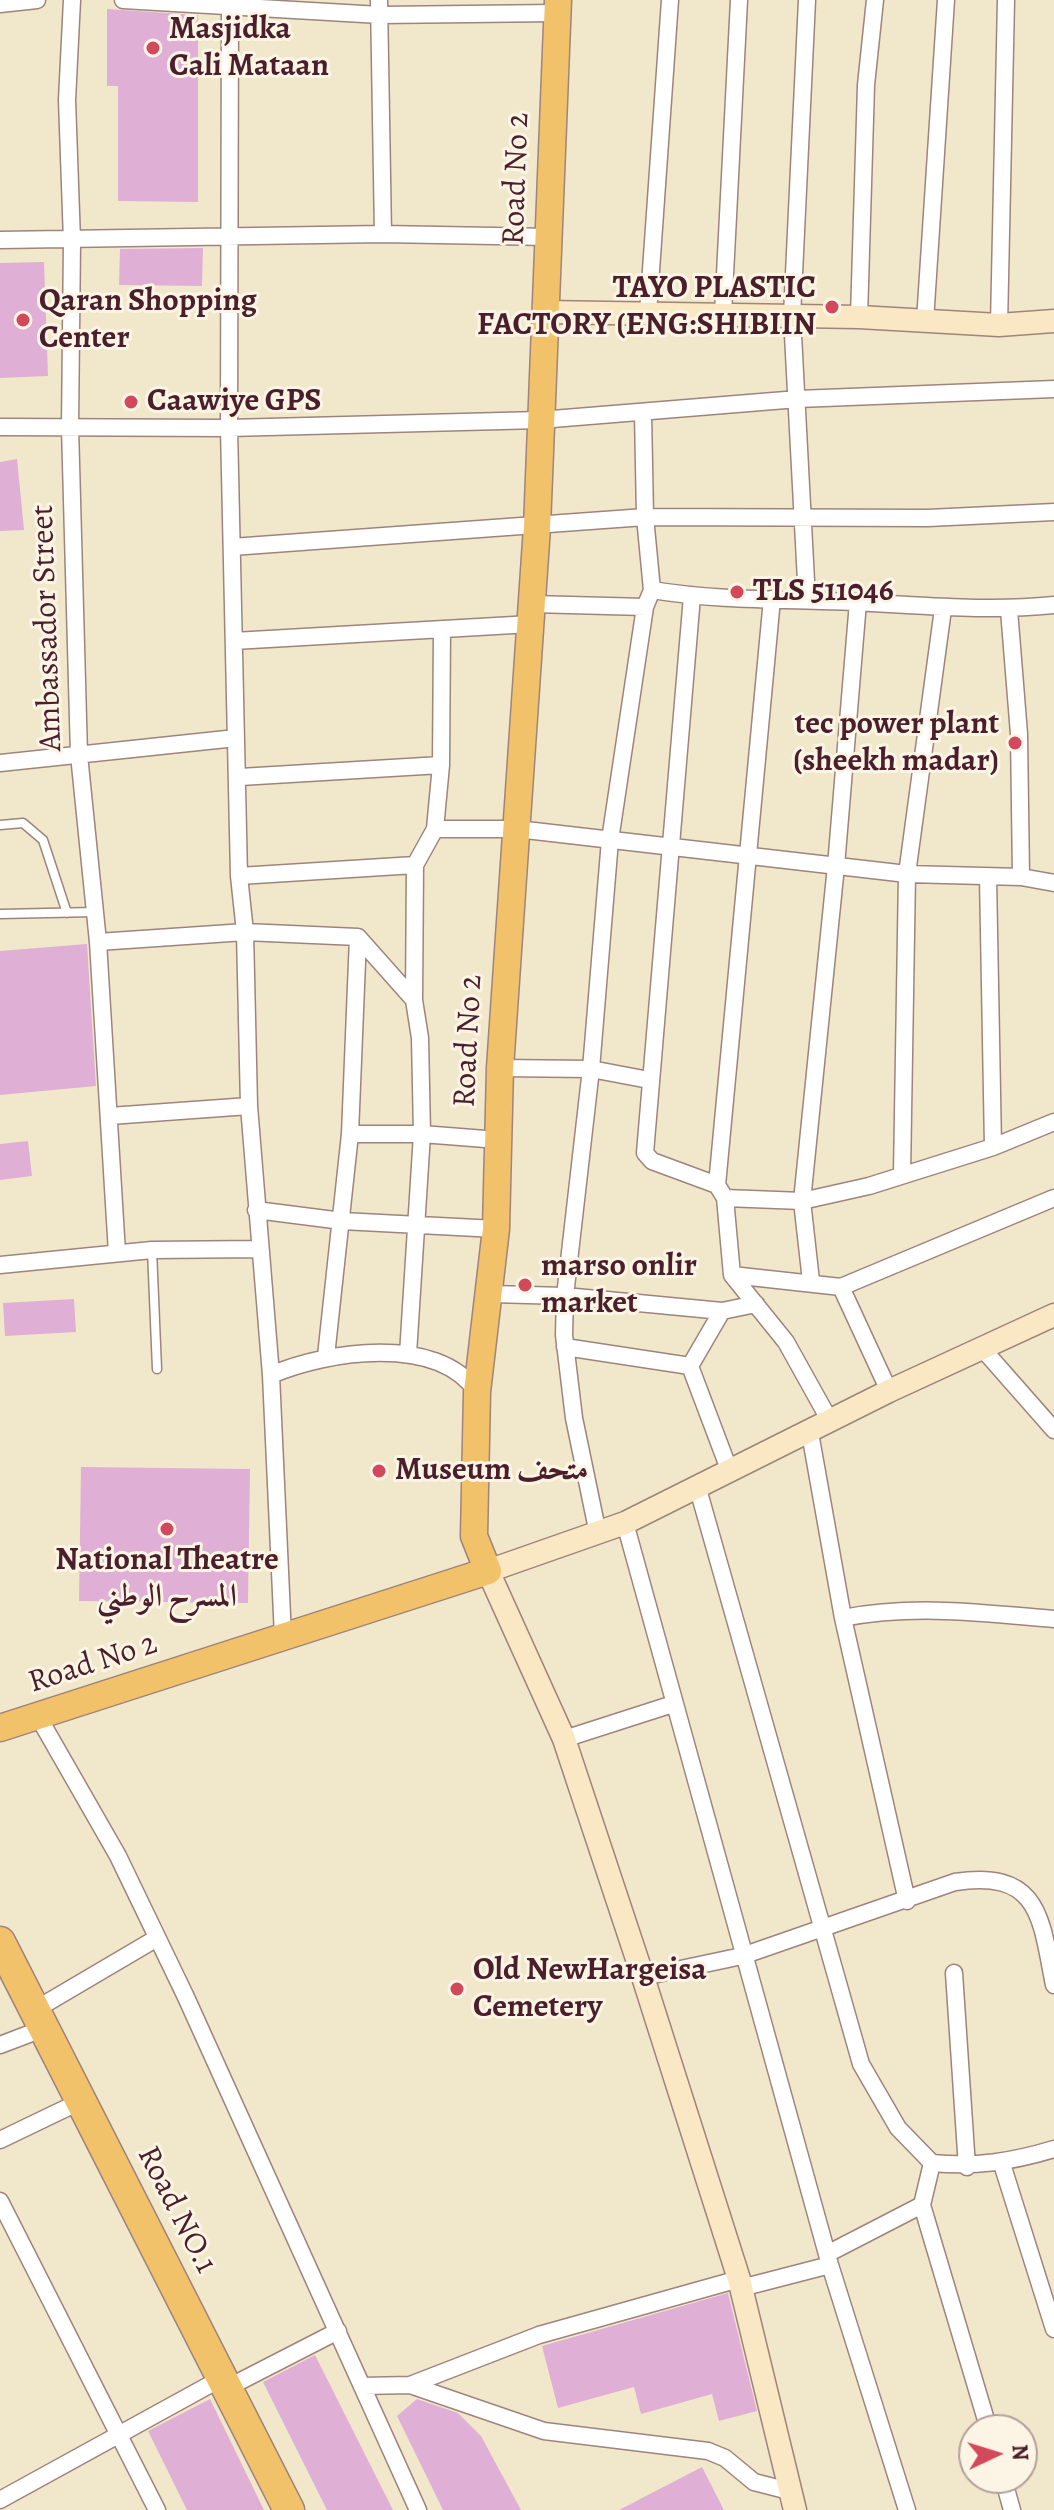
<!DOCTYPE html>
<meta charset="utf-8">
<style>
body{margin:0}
#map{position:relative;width:1054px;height:2510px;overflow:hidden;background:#f1e8cc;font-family:Alegreya,serif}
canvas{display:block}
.north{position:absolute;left:958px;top:2414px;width:80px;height:80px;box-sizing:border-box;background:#fcf5e5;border:2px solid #b59f9b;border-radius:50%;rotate:86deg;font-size:22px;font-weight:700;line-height:32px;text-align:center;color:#4a1f2b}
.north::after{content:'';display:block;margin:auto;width:28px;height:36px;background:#d1495b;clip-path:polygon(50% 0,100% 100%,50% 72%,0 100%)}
</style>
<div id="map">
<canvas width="1054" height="2510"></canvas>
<div class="north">N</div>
</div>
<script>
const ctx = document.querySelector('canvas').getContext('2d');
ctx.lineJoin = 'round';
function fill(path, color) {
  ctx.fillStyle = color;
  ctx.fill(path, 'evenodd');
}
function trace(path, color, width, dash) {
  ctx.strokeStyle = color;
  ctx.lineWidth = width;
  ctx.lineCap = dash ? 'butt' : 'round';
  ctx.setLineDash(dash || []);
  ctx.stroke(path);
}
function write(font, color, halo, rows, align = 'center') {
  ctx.font = font + ' Alegreya,Amiri,serif';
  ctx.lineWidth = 6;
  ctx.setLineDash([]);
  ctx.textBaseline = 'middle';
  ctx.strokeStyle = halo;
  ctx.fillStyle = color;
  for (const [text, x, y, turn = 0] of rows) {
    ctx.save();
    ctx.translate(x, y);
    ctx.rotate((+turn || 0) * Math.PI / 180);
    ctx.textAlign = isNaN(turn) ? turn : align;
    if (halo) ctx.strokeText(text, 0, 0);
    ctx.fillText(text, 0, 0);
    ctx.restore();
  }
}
fill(new Path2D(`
 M107 9 198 15V202L118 201V86H107Z
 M203 248 202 286 119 285 120 249Z
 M44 262 48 376 0 378V263Z
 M17 459 24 530 0 531V462Z
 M87 944 96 1086 0 1095V951Z
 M28 1141 32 1176 0 1180V1144Z
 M74 1299 76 1332 5 1336 3 1303Z
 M81 1467 250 1469 248 1603 79 1601Z
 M728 2293 757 2411 719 2421 712 2394 641 2414 634 2387 558 2408 542 2346Z
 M315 2355 393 2510H327L263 2382Z
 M210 2399 264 2510H187L148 2431Z
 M417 2399 458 2413 481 2436 521 2510H443L397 2416Z
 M702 2467 724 2510H619Z`), '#e0afd5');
const lane = new Path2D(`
 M0 825 23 823 43 840 67 913
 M0 914 95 912
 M152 1250 157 1369`);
const street = new Path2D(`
 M72 0 67 100 72 241 70 427 79 755 98 942 117 1253
 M123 0 380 15 557 13
 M230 0 229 428 239 876 245 932 249 1106 271 1375 283 1637
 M379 0 383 234
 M0 4 37 0
 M0 240 383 234 549 237
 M648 313 670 0
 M723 314 739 0
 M859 317 866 85 875 0
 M925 321 946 0
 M999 325 1006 0
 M0 427 229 428 540 420 798 399 1054 389
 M232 547 645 517 928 518 1054 512
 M652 590C719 601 786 599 853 602 921 605 986 612 1054 605
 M692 596 645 1153 652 1161 717 1185
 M772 599 717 1185 725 1198 732 1275 786 1342 830 1421
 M807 600 792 316 807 0
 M532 604 645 607
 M1009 610 1019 734 1021 877
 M234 641 531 624
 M0 763 236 738
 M240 777 441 765
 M435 829H517L907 874 1021 877 1054 883
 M239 876 415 865
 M988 877 993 1147
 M98 942 245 932 358 937 414 1000
 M500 1068 591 1069 649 1080
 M110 1116 249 1106
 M350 1134H422L498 1140
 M902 1174 907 874 943 609
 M725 1198 802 1201 869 1186 993 1147 1054 1122
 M256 1210 342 1221 496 1229
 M0 1265 152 1250 259 1249
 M732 1275 841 1287 1054 1198
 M811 1281 802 1201 836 866 858 602
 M841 1287 889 1391
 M491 1294 565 1296 722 1311 756 1304
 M565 1347 690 1366
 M981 1347 1054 1430
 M408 1354 422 1134 420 1038 414 1000 415 865 435 829 441 765 442 630
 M326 1356 350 1134 358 937
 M690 1366 730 1472
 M690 1366 722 1311
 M271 1375C327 1351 437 1334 477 1392
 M810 1433 843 1618C914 1604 983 1613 1054 1619
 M698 1489 861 2064 898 2128 932 2163C976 2167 1011 2162 1054 2149
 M625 1523 830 2265 907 2510
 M598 1534 574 1418 564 1335 565 1296 591 1069 610 840 645 607 652 590 645 517 643 413
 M843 1618 907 1901
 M39 1718 118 1856 185 1995 418 2510
 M564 1739 673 1704
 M954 1973 967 2167
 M643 1977 742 1956 955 1882C1041 1869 1041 1920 1054 1985
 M33 2011 157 1938
 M0 2045 42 2029
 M0 2140 79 2102
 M1002 2164 1054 2329
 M0 2201 157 2510
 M922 2205 989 2430
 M827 2254 922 2205 932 2163
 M741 2288 830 2265
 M410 2385 539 2335 739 2279
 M363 2386 410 2385 544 2431 708 2451 725 2458 754 2482 789 2491
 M227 2388 338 2331
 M1003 2478 1012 2510
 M0 2500 222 2378`);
const secondary = new Path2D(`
 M545 312 859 317 999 325 1054 321
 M795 2510 739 2279 643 1977 564 1739 488 1571 625 1523 889 1391 1054 1315`);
const primary = new Path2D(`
 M0 1728 488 1571 474 1536 477 1392 496 1229 500 1068 537 527 558 0`);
const highway = new Path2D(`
 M0 1942 289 2510`);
trace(lane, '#9e847c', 11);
trace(street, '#9e847c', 19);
trace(secondary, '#9e847c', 25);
trace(primary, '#9e847c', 29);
trace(highway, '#9e847c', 33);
trace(lane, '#fff', 8);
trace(street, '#fff', 16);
trace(secondary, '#fae7c3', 22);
trace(primary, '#f2c26a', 26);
trace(highway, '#f2c26a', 30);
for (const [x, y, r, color] of [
 [153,48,8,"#d1495b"],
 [832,307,8,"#d1495b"],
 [23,320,8,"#d1495b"],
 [131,402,8,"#d1495b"],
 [737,592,8,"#d1495b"],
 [1015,743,8,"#d1495b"],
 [525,1285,8,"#d1495b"],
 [379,1471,8,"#d1495b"],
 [167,1529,8,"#d1495b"],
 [457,1989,8,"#d1495b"]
]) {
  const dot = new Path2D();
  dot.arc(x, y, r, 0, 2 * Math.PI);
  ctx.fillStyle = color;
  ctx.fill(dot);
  trace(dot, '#fcf5e5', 3);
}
write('bold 32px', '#4a1f2b', '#fcf5e5', [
 ["Masjidka",169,30],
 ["Cali Mataan",169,67],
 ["TAYO PLASTIC",816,289,"right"],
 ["FACTORY (ENG:SHIBIIN",816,326,"right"],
 ["Qaran Shopping",39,302],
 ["Center",39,339],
 ["Caawiye GPS",147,402],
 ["TLS 511046",753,592],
 ["tec power plant",999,725,"right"],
 ["(sheekh madar)",999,762,"right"],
 ["marso onlir",541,1267],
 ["market",541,1304],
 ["Museum متحف",395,1471],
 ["National Theatre",167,1561,"center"],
 ["المسرح الوطني",167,1598,"center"],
 ["Old NewHargeisa",473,1971],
 ["Cemetery",473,2008]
], 'left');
write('32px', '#4a1f2b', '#fcf5e5', [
 ["Road No 2",517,179,-88],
 ["Ambassador Street",48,628,-92],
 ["Road No 2",469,1041,-87],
 ["Road No 2",93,1664,-18],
 ["Road NO.1",176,2210,63]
]);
</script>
